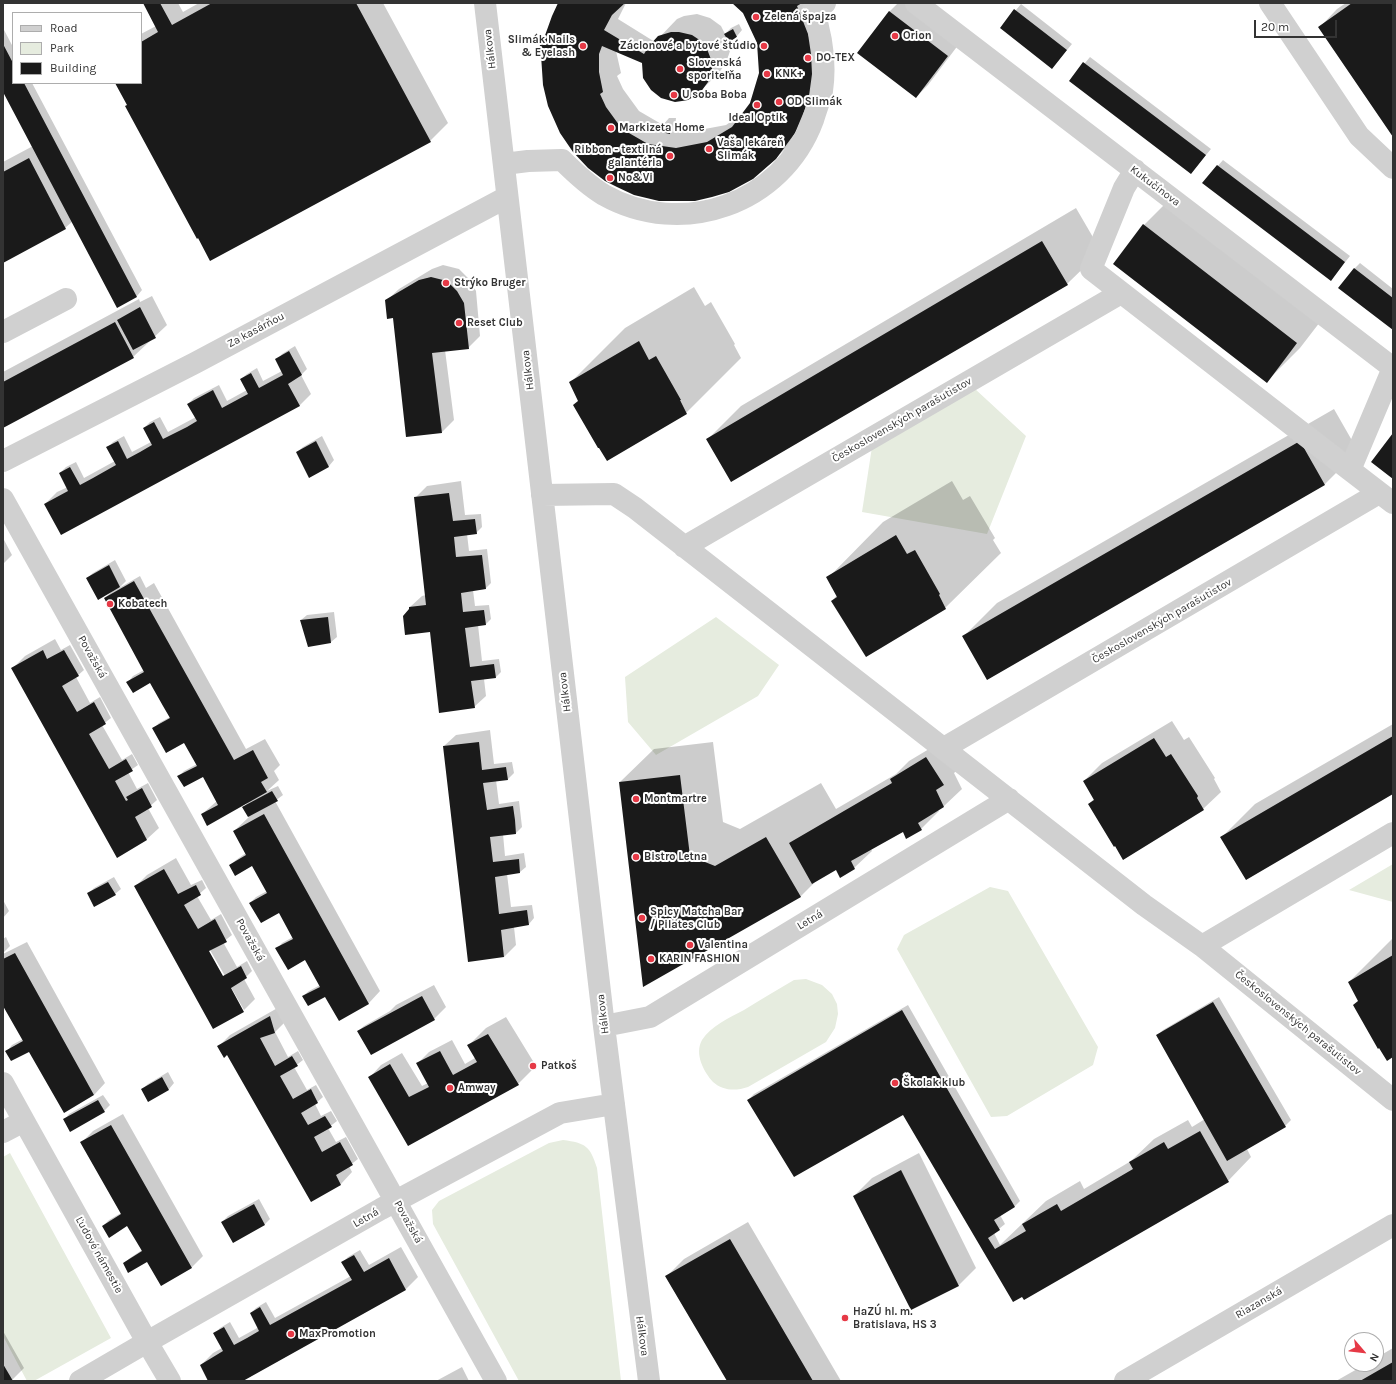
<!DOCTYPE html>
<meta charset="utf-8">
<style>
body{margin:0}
#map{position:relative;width:1396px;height:1384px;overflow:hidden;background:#fff;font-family:Karla,sans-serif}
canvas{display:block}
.frame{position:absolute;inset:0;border:4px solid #333;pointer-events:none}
.legend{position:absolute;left:12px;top:12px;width:130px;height:72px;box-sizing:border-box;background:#fff;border:1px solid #adadad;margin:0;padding:5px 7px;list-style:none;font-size:12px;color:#333}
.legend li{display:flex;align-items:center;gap:8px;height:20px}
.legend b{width:20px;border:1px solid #adadad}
.north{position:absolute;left:1344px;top:1332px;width:40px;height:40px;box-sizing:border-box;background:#fff;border:1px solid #adadad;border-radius:50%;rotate:118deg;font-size:11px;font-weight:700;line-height:16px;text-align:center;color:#333}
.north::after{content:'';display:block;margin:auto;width:14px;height:18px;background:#e63946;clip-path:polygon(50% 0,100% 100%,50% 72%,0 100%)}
.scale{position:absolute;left:1254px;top:20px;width:83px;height:18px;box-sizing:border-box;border:2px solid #333;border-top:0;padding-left:5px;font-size:12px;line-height:14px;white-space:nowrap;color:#333;-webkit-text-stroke:3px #fff;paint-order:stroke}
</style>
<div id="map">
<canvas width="1396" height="1384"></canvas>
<div class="frame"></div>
<ul class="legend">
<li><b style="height:5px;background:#d0d0d0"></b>Road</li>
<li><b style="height:11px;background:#e6ecdf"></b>Park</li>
<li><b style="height:11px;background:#1a1a1a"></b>Building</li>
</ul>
<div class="north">N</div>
<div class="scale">20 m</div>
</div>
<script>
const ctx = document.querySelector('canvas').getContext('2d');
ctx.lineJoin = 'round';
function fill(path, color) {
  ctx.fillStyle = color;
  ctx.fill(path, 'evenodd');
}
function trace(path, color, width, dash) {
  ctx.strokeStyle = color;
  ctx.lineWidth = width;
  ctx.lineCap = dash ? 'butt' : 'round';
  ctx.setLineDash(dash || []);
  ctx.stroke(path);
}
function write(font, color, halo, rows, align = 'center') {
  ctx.font = font + ' Karla,sans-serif';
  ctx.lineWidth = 4;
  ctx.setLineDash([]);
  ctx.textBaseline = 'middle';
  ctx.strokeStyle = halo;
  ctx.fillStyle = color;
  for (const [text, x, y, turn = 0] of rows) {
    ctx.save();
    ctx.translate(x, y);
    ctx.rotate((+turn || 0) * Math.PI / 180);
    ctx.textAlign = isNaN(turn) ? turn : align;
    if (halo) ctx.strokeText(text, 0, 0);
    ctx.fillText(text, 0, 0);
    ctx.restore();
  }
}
fill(new Path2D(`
 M974 388 1026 436 987 534 862 512 872 447Z
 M716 617 779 665 758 696 656 755 628 722 625 677Z
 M1393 864V902L1349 890Z
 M990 887 1008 891 1098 1047 1093 1065 1007 1116 991 1117 897 949 904 935Z
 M806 979 822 985 832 994 837 1004 838 1014 835 1028 826 1042 748 1087C736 1091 723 1091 713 1082 704 1072 694 1054 702 1040 711 1026 729 1018 744 1010 760 1000 777 990 794 980Z
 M563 1140C586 1143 590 1146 597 1168L621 1381H519L433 1224 432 1210 439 1201 549 1143Z
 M10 1153 111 1338 34 1381H27L3 1336V1157Z`), '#e6ecdf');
fill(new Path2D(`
 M144 3H178L183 12 199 3H383L448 123 430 141 128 105 116 83H141V34L156 26Z
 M559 3H626L618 19 655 42 677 19 684 16 697 14 710 18 721 26 725 34 731 28 739 24 742 30 737 36 728 42 730 51 726 63 718 74 699 92 644 59 616 51 621 73 617 76 623 89 639 111 663 125 669 118H676L675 128 694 131 726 125 742 114 751 104 760 73 758 43 743 13 733 3H820L826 77 788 146 770 164 677 201 544 41Z
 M898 3H905L959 44 928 85 916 97 889 12Z
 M1346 3H1393V135L1320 27 1337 9Z
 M1021 4 1072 44 1052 68 1001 28Z
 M3 28 13 47V83H32L142 290 137 296 118 306 73 221 65 228 3 262V162L33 146 3 90Z
 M1090 57 1211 149 1191 173 1070 81Z
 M1223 160 1350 256 1331 280 1203 183Z
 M1178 191 1330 309 1300 348 1267 381 1144 225Z
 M1076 208 1101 251 1067 284 708 439 741 406Z
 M1360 263 1393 289V329L1354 269Z
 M443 265 459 269 469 279 476 291 480 336 468 348 445 350 454 420 442 432 386 301 399 289 432 269Z
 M694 287 705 306 711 302 735 344 734 345 741 358 686 413 570 383 625 328Z
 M152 296 167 325 133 357 3 427V372L139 299 140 302Z
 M295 346 307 369 301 375 311 394 299 406 45 504 57 492 68 487 60 473 66 467 76 462 84 478 115 461 108 447 113 442 124 436 132 452 151 442 144 428 150 422 160 417 168 432 196 417 188 404 194 398 219 385 227 401 247 390 241 379 247 374 257 368 263 381 282 371 277 360 282 354Z
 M1334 409 1358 451 1325 484 963 637 997 603Z
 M322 436 334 460 329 466 310 477 297 452 303 447Z
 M461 481 465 515 481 514 482 527 476 533 467 534 469 551 487 549 491 583 485 589 473 590 475 606 489 605 491 619 486 624 478 625 482 661 499 659 501 672 496 677 484 679 486 696 474 707 431 631 410 607 422 596 426 595 415 498 427 486Z
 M952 481 963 500 970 496 995 538 993 540 1001 553 945 608 832 601 837 595 828 578 883 522Z
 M3 538 12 555 3 564Z
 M115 560 126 581 119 588 140 576 146 588 154 583 246 749 265 739 280 765 274 771 279 780 267 791 278 786 283 795 275 801 380 991 369 1003 339 1019 326 995 303 996 309 991 320 985 305 959 277 949 282 943 293 937 279 912 250 903 256 897 267 891 253 865H230L236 860 246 853 234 831 249 817 244 807 248 802 202 814 217 801 203 776H179L184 771 197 764 184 742 154 728 159 723 170 717 151 681 128 682 133 676 144 670 105 598 112 591 87 578 93 573Z
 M334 612 337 637 331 642 301 620 307 615Z
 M55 639 61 650 70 645 84 670 76 677 90 703 100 697 111 718 102 725 122 760 132 754 138 765 128 772 137 789 148 783 157 800 148 808 159 828 147 839 117 856 13 668 25 656Z
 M1172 721 1184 740 1189 737 1215 778 1214 779 1221 792 1203 809 1089 804 1095 798 1084 781 1102 763Z
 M1393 724V793L1222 837 1255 804Z
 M490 730 494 764 512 762 514 773 508 779 496 780 499 804 519 801 522 827 516 833 503 834 505 856 524 853 526 867 520 872 507 874 511 907 532 905 534 918 529 924 514 927 516 945 504 957 444 746 456 735Z
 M944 740 961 767 954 773 962 789 944 806 938 810 939 811 921 829 907 838 903 831 871 849 872 851 854 868 836 869 817 880 800 897 644 985 620 782 654 749 713 742 723 822 740 829 821 783 836 809 896 774 909 761Z
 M176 858 191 885 202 880 206 888 197 896 211 920 221 914 232 935 223 942 237 967 247 961 252 971 244 979 255 999 244 1010 228 982 135 887 147 875ZM208 950H210L225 976 223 977Z
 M114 877 121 889 115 894H88L94 888Z
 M3 900 9 911 3 918Z
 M6 937 10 946 3 953V939Z
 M1393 938V1056L1349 982Z
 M27 942 105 1083 94 1095 29 1050 7 1051 12 1045 23 1039 3 1005V954Z
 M434 985 446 1007 434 1019 358 1031 364 1026 390 1011 396 1005Z
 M1219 997 1291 1120 1285 1126 1247 1149 1251 1157 1228 1181 1024 1299 903 1113 748 1100 754 1094 908 1005 1020 1201 1015 1206 1000 1215 1005 1224 994 1233 1000 1245 1046 1201 1080 1181 1084 1189 1131 1161 1154 1139 1188 1120 1192 1127 1205 1119 1158 1035 1163 1030Z
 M281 1006 287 1020 275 1032 288 1057 298 1051 303 1060 294 1067 307 1090 316 1085 323 1097 315 1104 321 1116 331 1111 337 1121 328 1128 336 1142 346 1137 358 1159 349 1166 352 1172 341 1184 311 1201 228 1054 219 1046 230 1035Z
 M506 1017 536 1066 518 1084 409 1144 370 1077 381 1065 402 1053 422 1086 428 1083 417 1064 429 1052 452 1040 465 1064 475 1058 469 1045 486 1028Z
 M168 1072 174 1083 169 1089 148 1101 142 1089 148 1084Z
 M103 1095 110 1105 104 1111 64 1120 69 1114Z
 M123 1114 203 1256 191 1268 148 1260 124 1263 130 1258 142 1250 128 1225 103 1226 109 1220 121 1213 81 1143 93 1131Z
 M919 1153 976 1268 959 1285 854 1196 872 1178Z
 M259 1199 270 1219 265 1224 233 1242 222 1222 228 1216Z
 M748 1222 841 1381H728L666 1277 684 1259Z
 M401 1247 418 1277 406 1289 242 1381H209L201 1365 213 1353 222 1348 215 1333 220 1328 230 1322 239 1338 259 1327 251 1313 256 1308 266 1302 275 1318 351 1276 343 1262 348 1257 360 1250 369 1265Z
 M3 1331 24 1368 11 1381H3Z
 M1393 1348V1381H1336L1366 1364H1376V1358Z
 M462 1367 469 1381H436Z`), '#0003');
fill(new Path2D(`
 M143 3H160L172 25 212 3H356L431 142 210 261 198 238 197 239 125 106 127 105 115 83H141V42L158 32Z
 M558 3H625L612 15 604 30 644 54 649 46 658 36 671 32H679L692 35 704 43 707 49 712 62V69L708 82 700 93 688 100 682 101 675 102 661 98 651 90 643 78 642 63 602 46 599 54V72L603 92 600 94 606 107 622 129 648 144 676 148 707 142 732 127 750 103 759 73 757 43 743 13 732 3H802L797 6 808 34 811 54 812 74 809 96 805 109 795 133 776 159 753 179 729 192 712 197 695 201H659L634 195 617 187 605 181 588 168 573 152 560 133 548 106 543 85 541 55 539 50 540 45 543 41 552 16Z
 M1352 3H1393V137L1318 27Z
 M1014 9 1067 50 1052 69 1000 28Z
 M889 11 948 56 916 98 857 53Z
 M733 29 737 37 729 42 724 34Z
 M3 44 13 63V83H24L137 297 117 308 3 92Z
 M1083 62 1206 155 1191 174 1069 81Z
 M662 123 671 124 670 134 661 132Z
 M29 158 66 229 3 263V172Z
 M1217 165 1345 262 1331 281 1202 183Z
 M1143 224 1297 343 1267 383 1113 264Z
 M1042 241 1068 285 731 482 706 439Z
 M1354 268 1393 298V330L1338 288Z
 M431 277 447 281 457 291 464 303 469 349 432 353 442 433 406 437 393 318 387 319 385 300 419 280Z
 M140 307 156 338 133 350 117 320Z
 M115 322 134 358 3 428V382Z
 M639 341 649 360 656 356 681 400H680L687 414 607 461 599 448H598L573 405 578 401 569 382Z
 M289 351 302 375 288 384 300 406 61 535 44 504 68 491 59 473 70 467 80 485 93 478 116 465 106 447 118 441 127 459 140 452 152 445 143 428 154 422 163 439 187 427 197 421 187 404 213 390 222 408 248 394 240 379 251 373 259 388 283 375 275 359Z
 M1393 433V479L1371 462Z
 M316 441 329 467 309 478 296 452Z
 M1300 441 1325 485 987 680 962 636Z
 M449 493 453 521 475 519 477 534 454 537 456 557 482 555 486 589 461 593 463 612 484 610 486 625 465 628 470 667 494 664 496 678 471 681 475 708 439 713 430 632 405 635 403 616 409 609V607L426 605 414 497Z
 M896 535 907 554 915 550 940 594 939 595 946 609 866 657 831 601 837 597 826 577Z
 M109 565 120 587 98 600 86 578Z
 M134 581 234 760 253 750 268 778 261 782 267 792 207 826 201 814 218 805 203 777 184 787 177 776 197 766 184 743 166 753 152 728 170 718 163 706 150 683 133 693 126 682 144 672 104 598Z
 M328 617 331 643 308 647 300 620Z
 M43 650 47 659 64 650 79 676 62 686 77 712 94 702 106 724 89 734 109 769 126 759 133 771 115 781 126 801 128 800 126 797 142 788 152 807 135 817 147 840 117 858 11 668Z
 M1393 736V794L1246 880 1220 837Z
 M1154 738 1166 757 1171 754 1198 796 1197 798 1204 810 1123 860 1115 846 1114 847 1088 804 1094 800 1083 781Z
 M479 742 482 770 506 767 508 780 483 783 487 810 513 806 515 820 516 834 490 837 493 862 519 859 520 873 495 877 499 914 527 910 529 925 501 930 504 957 468 962 443 746Z
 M926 757 944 785 936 790 944 807 918 823 922 830 906 839 903 832 851 861 855 869 840 878 836 870 812 884 789 843 892 783 890 779Z
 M680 775 690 856 715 866 766 837 801 897 643 987 619 782Z
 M272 791 278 801 248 817 242 807Z
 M264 814 369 1004 339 1021 325 997 308 1006 302 996 320 987 305 960 288 970 275 948 293 939 279 913 261 923 249 903 267 893 252 866 235 876 229 865 246 855 233 831Z
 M164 869 178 894 196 885 201 895 184 905 198 929 215 919 227 942 209 951 223 976 241 966 247 978 231 988 244 1012 213 1029 134 886Z
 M108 882 116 895 94 907 87 893Z
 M15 953 94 1095 64 1113 29 1052 11 1061 5 1051 23 1041 3 1006V959Z
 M1393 955V1057L1387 1061 1379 1048 1378 1049 1353 1005 1358 1001 1348 982Z
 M422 996 435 1020 371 1055 357 1031Z
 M1213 1002 1286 1127 1227 1161 1156 1035Z
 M902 1010 1015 1207 994 1220 1000 1230 988 1238 995 1249 1026 1231 1022 1224 1057 1204 1061 1211 1133 1169 1129 1162 1164 1142 1168 1149 1200 1131 1229 1182 1024 1300 1022 1297 1013 1302 903 1115 794 1177 747 1100Z
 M270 1016 275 1033 260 1038 275 1066 292 1056 298 1066 280 1076 293 1099 311 1089 318 1103 301 1113 308 1125 325 1116 332 1127 314 1137 322 1152 340 1142 353 1165 336 1175 341 1185 311 1202 227 1055 224 1058 217 1046Z
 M488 1034 519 1085 408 1146 368 1077 390 1064 409 1097 429 1087 416 1063 440 1051 453 1075 477 1062 467 1045Z
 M162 1077 169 1090 148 1102 141 1089Z
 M98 1100 105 1112 70 1132 63 1119Z
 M111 1125 192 1268 161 1286 147 1262 128 1273 123 1263 142 1251 127 1226 109 1238 102 1226 121 1214 80 1142Z
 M901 1170 959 1286 911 1310 853 1196Z
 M254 1204 265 1225 233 1243 221 1222Z
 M730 1239 813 1381H727L665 1276Z
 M354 1255 364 1272 389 1258 406 1290 243 1381H208L200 1365 223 1351 213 1333 224 1327 234 1345 247 1338 259 1331 250 1313 260 1307 270 1325 281 1319 352 1280 341 1262Z
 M1393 1362V1381H1360Z
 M3 1364 13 1381H3Z`), '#1a1a1a');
trace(new Path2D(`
 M485 3 604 1026 649 1381
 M916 3 1393 368
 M1270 3 1359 136 1393 168
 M504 164 528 161 562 160C575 173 589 186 604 195 682 239 782 204 813 120 816 110 820 100 822 91 826 63 822 36 813 10L825 3
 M1135 170 1124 188 1091 269 1350 470
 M3 332 66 299
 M1393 368 1350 470 1393 503
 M3 461 195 363 507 197
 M542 495 614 494 635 508 1144 905 1202 946 1393 1100
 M3 499 496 1381
 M684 547 1121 293
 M944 748 1379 493
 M1202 946 1393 833
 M604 1026 650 1017 1009 799
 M3 1083 24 1121
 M3 1132 24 1121 147 1342 80 1381
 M170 1381 147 1342 381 1209 560 1113 614 1104
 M1125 1381 1393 1225`), '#d0d0d0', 22);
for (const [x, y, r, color] of [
 [756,17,4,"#e63946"],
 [895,36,4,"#e63946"],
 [583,46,4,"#e63946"],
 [764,46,4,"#e63946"],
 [808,58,4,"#e63946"],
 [680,69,4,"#e63946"],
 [767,74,4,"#e63946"],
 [674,95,4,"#e63946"],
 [779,102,4,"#e63946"],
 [757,105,4,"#e63946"],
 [611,128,4,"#e63946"],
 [709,149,4,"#e63946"],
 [670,156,4,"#e63946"],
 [610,178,4,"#e63946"],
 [446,283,4,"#e63946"],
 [459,323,4,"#e63946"],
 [110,604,4,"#e63946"],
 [636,799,4,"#e63946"],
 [636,857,4,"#e63946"],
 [642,918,4,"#e63946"],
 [690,945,4,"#e63946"],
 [651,959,4,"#e63946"],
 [533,1066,4,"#e63946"],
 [895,1083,4,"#e63946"],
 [450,1088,4,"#e63946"],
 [845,1318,4,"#e63946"],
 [291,1334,4,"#e63946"]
]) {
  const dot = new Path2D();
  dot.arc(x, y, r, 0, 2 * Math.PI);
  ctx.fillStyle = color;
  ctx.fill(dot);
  trace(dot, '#fff', 1.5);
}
write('bold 11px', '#333', '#fff', [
 ["Zelená špajza",764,17],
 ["Orion",903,36],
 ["Slimák Nails",575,40,"right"],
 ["& Eyelash",575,53,"right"],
 ["Záclonové a bytové štúdio",756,46,"right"],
 ["DO-TEX",816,58],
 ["Slovenská",688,63],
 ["sporiteľňa",688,76],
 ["KNK+",775,74],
 ["U soba Boba",682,95],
 ["OD Slimák",787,102],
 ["Ideal Optik",757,118,"center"],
 ["Markizeta Home",619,128],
 ["Vaša lekáreň",717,143],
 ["Slimák",717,156],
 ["Ribbon - textilná",662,150,"right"],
 ["galantéria",662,163,"right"],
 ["No&Vi",618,178],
 ["Strýko Bruger",454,283],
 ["Reset Club",467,323],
 ["Kobatech",118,604],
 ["Montmartre",644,799],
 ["Bistro Letna",644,857],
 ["Spicy Matcha Bar",650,912],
 ["/ Pilates Club",650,925],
 ["Valentina",698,945],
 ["KARIN FASHION",659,959],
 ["Patkoš",541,1066],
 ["Školak klub",903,1083],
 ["Amway",458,1088],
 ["HaZÚ hl. m.",853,1312],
 ["Bratislava, HS 3",853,1325],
 ["MaxPromotion",299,1334]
], 'left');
write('11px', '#333', '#fff', [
 ["Hálkova",490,49,-97],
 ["Kukučínova",1155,186,37],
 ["Za kasárňou",256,330,-28],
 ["Hálkova",528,370,-97],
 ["Československých parašutistov",902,420,-30],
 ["Československých parašutistov",1162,621,-30],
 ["Považská",92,657,61],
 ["Hálkova",565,692,-97],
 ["Letná",810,920,-31],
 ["Považská",250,940,61],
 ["Hálkova",603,1014,-97],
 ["Československých parašutistov",1298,1023,39],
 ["Letná",366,1218,-30],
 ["Považská",408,1222,61],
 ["Ľudové námestie",99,1255,61],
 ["Riazanská",1259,1303,-30],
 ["Hálkova",642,1336,82]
]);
</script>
